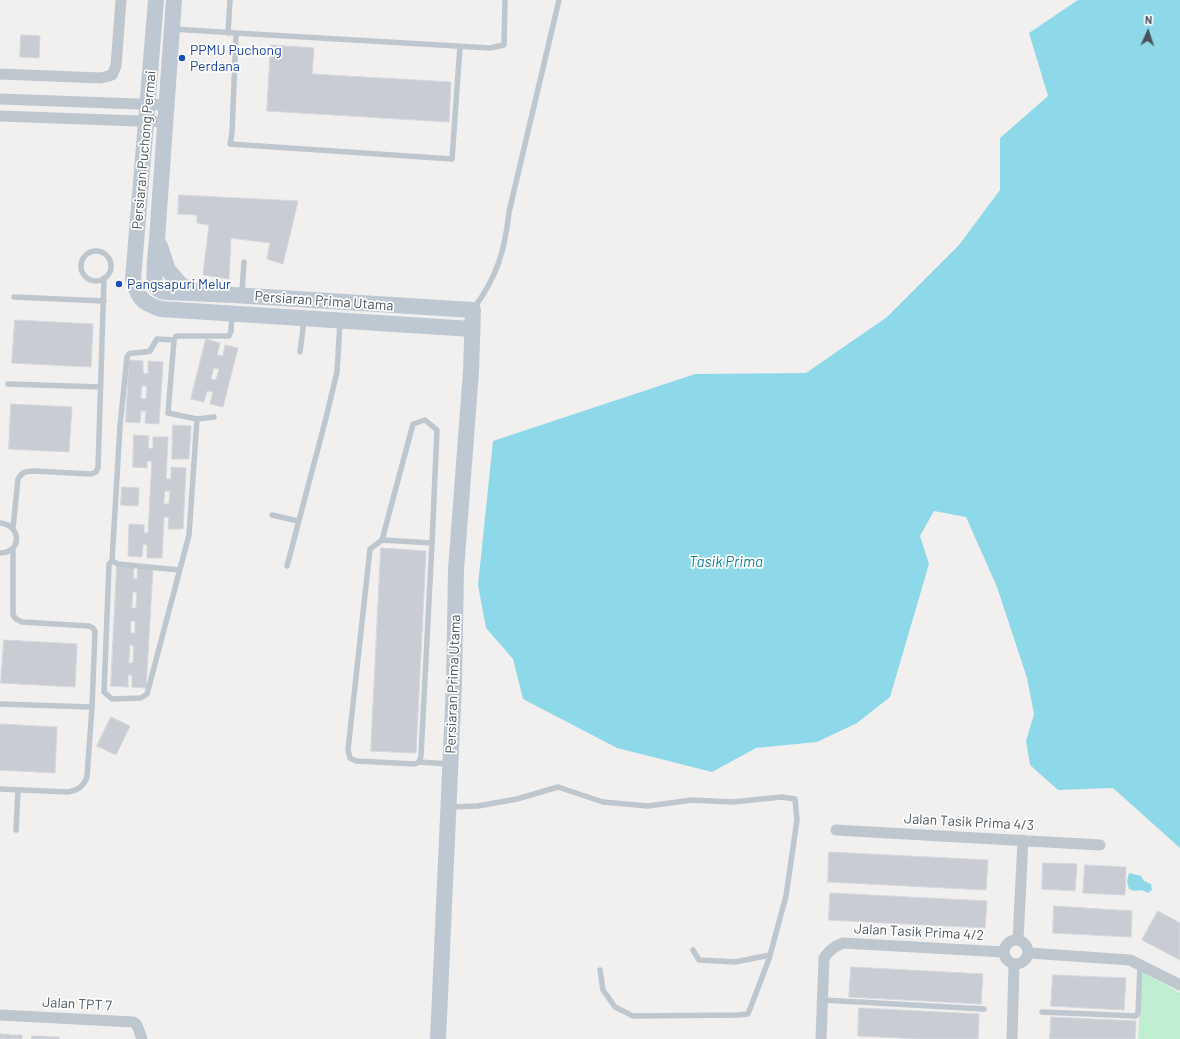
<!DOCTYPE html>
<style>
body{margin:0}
#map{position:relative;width:1180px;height:1039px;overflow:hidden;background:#f2efef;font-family:Barlow,sans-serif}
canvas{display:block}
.north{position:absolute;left:1128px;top:12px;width:40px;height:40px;-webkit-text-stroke:3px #fff;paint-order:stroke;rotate:3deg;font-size:11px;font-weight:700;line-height:16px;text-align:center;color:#48535c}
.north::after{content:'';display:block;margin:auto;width:14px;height:18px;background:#48535c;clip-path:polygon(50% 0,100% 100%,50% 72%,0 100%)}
</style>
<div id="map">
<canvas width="1180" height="1039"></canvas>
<div class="north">N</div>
</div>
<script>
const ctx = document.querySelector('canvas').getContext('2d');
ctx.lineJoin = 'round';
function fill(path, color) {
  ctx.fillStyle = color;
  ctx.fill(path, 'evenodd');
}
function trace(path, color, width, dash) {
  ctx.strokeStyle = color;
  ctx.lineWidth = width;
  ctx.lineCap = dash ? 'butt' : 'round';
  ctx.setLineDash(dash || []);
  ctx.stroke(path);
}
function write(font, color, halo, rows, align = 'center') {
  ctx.font = font + ' Barlow,sans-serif';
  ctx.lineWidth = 3.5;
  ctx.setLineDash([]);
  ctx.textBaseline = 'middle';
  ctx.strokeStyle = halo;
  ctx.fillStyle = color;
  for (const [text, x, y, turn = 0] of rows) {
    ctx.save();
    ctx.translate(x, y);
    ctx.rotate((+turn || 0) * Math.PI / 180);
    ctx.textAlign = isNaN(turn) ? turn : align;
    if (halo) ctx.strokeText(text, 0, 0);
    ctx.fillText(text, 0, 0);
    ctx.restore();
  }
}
fill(new Path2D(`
 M1142 972 1180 993V1039H1138Z`), '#bfeed0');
fill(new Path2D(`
 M1078 0H1180V848L1113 788 1058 790 1030 765 1026 741 1034 714 1027 678 997 587 966 517 934 511 920 536 929 564 890 697 857 723 817 742 756 748 712 772 617 748 523 699 513 659 486 628 478 585 493 441 695 374 806 373 887 317 959 245 1000 190V138L1048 96 1029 33Z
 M1129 873 1138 875 1141 876 1144 881 1151 884 1152 890 1148 893 1142 890 1134 891 1129 889 1127 881Z`), '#8ed9e9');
const building = new Path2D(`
 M21 35 40 36 39 58 20 57Z
 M271 45 314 48 312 74 451 82 449 122 267 111Z
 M179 195 298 201 283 264 267 259 270 243 231 238 229 279 203 275 209 225 197 223V215L178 214Z
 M15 320 93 324 91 367 12 363Z
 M206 339 220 343 217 355 223 356 225 345 238 348 223 407 210 404 213 392 207 391 204 402 191 399ZM214 368 219 369 216 380 211 379Z
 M129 360 143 361V373L148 374V361L163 362 159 424 145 423 146 411H141L140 423 126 422ZM142 386H147L146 399 141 398Z
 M11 404 72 407 69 452 9 449Z
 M173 425 191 426 189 459H172Z
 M134 435 149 436 148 448 153 449V437H168L166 479H171V467L186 468 183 529H168L169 517H164L162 558H147V545L143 544 142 557 128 556 129 524 144 525V533H148L152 461H147V468L133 467ZM165 491H170L169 504H164Z
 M122 487 139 488 138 506 121 505Z
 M381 548 426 551 416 753 371 751Z
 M117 565 134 566 133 579H137L138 567 153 568 146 688 132 687V675H128V687L111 686ZM133 592H137L136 608H132ZM131 621H135V633H131ZM130 645 134 646 133 663H129Z
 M4 640 77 644 75 687 1 683Z
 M111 717 130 726 116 755 97 746Z
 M0 724 57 727 55 773 0 770Z
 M829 852 988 860 986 890 828 882Z
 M1043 863 1077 864 1075 891 1042 889Z
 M1085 865 1126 867 1125 895 1083 893Z
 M830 893 987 901 985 928 829 920Z
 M1054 906 1132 911 1131 937 1053 933Z
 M1158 911 1180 923V960L1142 940Z
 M851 967 983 974 981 1004 849 997Z
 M1053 975 1126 978 1124 1010 1051 1006Z
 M859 1008 979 1014 978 1039H923L858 1036Z
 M1051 1017 1136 1021 1135 1039H1050Z
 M0 1034H4V1039H0Z
 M4 1034 13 1035V1039H4Z
 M13 1035H22V1039H13Z
 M32 1036H41V1039H32Z
 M41 1036 51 1037 50 1039H41Z
 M51 1037H59V1039H50Z`);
fill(building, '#c9ccd2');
trace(building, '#d3d6db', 1);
trace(new Path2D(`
 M173 29 236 33 232 133 230 144 452 159 460 46
 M228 33 230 0
 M236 33 490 48 504 45 505 0
 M81 266a15 15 0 1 1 30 0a15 15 0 1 1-30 0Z
 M242 293 244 262
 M14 297 104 301
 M474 308C497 277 505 250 509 212L559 0
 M174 340 157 339 150 351C143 353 136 352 129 354L127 357 120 426 112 561 118 564 179 570
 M300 352 304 320
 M8 384 101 387
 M214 417 197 419 168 413 174 340 176 336H229L231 331 232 314
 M272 515 298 521
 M0 523C22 525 22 553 0 553
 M13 528 18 479C22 472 26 471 34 471L91 474 96 472 98 468 104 278
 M382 540 432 543
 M112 561 109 564 104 692 112 699 141 698 147 694 189 535 197 419
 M287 566 326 418 337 372 340 323
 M0 704 92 707 95 631 93 628 89 626 22 622 16 619 13 615V548
 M419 762 421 756 432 543 437 430 425 420 413 424 382 540 370 549 348 750 350 758 356 761 415 764 419 762 449 764
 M0 789 68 792C78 790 83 787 87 777L92 707
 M449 807 478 806 517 799 558 787 603 802 648 806 692 800 732 802 782 797 795 799 797 820 786 896 769 959 748 1014 738 1015 633 1016 615 1007 603 990 600 970
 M16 830 18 790
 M693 950 699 960 735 962 770 955
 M823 1000 984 1009
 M1042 1012 1136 1016 1138 1013 1140 965`), '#bec7ce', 5.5);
trace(new Path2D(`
 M0 74 101 78 112 75 116 66 121 0
 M0 99 167 105
 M0 116 165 122
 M836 830 1100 845
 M1004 952a12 12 0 1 1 24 0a12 12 0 1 1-24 0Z
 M1018 940 1023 840
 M1029 953 1130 960 1180 985
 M0 1015 133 1022 137 1025 142 1039
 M821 1039 824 958C829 950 835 946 843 943L1004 952
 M1012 1039 1014 964`), '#bec7ce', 11);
trace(new Path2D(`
 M156 0 133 279C138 298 142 303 161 309L472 329
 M174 0 157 239C156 250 153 273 155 284 157 290 162 292 168 292L233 295 473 310 471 371 456 570 454 684 438 1039
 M160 246 168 270 181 285 197 292`), '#bec8d2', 16);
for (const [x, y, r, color] of [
 [182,58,4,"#1a4fb4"],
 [119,284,4,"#1a4fb4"]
]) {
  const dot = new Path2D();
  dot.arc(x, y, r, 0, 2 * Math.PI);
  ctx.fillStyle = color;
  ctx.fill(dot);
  trace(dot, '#fff', 1.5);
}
write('14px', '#164399', '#fff', [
 ["PPMU Puchong",190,50],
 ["Perdana",190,66],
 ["Pangsapuri Melur",127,284]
], 'left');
write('14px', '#48535c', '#fff', [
 ["Persiaran Puchong Permai",144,150,-85],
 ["Persiaran Prima Utama",324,301,4],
 ["Persiaran Prima Utama",453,684,-88],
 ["Jalan Tasik Prima 4/3",969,822,3],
 ["Jalan Tasik Prima 4/2",919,932,3],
 ["Jalan TPT 7",77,1004,3]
]);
write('italic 15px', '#118097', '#fff', [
 ["Tasik Prima",726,562]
]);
</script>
